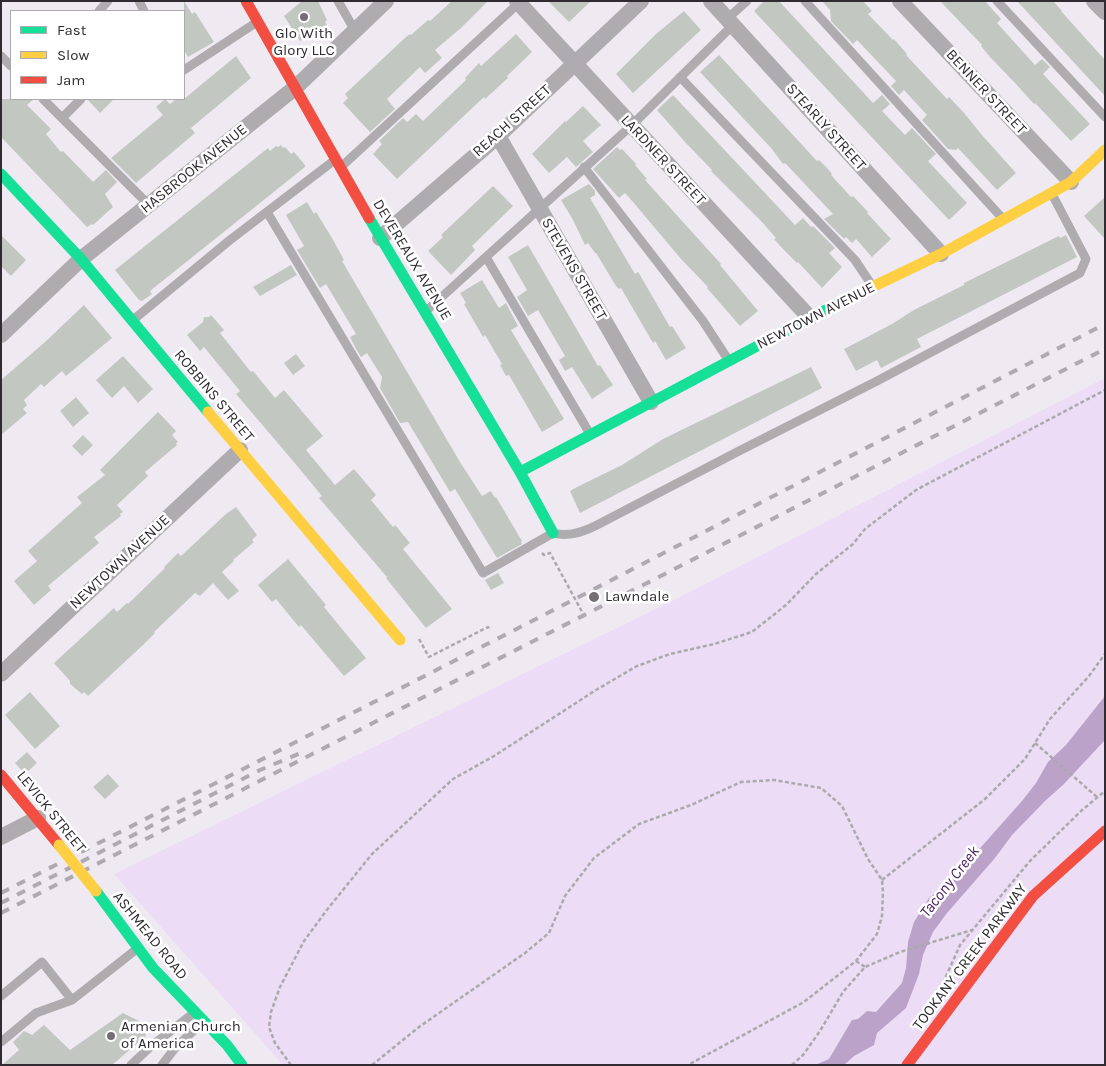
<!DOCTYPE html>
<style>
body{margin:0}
#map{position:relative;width:1106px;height:1066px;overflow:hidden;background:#efeaf2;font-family:Karla,sans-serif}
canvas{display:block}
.frame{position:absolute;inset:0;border:2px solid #2f2b30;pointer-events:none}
.legend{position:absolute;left:10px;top:10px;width:175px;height:90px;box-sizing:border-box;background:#fff;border:1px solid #acaaac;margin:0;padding:6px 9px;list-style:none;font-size:15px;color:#2f2b30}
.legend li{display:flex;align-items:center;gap:10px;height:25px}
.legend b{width:25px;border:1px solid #acaaac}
</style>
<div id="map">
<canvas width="1106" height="1066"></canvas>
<div class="frame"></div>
<ul class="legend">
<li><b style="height:6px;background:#16e098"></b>Fast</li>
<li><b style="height:6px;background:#ffcf43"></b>Slow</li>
<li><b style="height:6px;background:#f24e42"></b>Jam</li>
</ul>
</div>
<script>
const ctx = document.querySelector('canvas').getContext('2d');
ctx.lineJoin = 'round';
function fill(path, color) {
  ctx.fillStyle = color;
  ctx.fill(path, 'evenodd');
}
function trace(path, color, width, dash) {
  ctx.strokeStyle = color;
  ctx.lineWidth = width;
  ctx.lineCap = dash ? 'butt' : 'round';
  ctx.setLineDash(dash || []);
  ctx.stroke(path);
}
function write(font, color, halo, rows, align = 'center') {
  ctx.font = font + ' Karla,sans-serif';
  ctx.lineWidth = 5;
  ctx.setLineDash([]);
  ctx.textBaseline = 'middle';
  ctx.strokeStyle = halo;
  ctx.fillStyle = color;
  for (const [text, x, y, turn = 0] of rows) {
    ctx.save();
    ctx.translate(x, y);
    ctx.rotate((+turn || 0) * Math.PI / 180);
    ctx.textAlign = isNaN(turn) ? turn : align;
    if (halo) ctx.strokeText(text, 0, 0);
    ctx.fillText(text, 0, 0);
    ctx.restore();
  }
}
fill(new Path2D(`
 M1105 378V1065H283L114 874 678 598Z`), '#ecdcf6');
fill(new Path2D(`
 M1105 696V740L1063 785 1046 800 1012 835 995 858 947 913 933 932 923 955 919 974 906 1008 877 1033 874 1045 854 1056 844 1065H815L829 1059 852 1020 858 1019 867 1011 876 1012 902 983 906 968 908 942 914 922 929 898 950 882 1022 801 1036 783 1048 762 1066 745Z`), '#bba2c9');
fill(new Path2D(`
 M184 1 192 14 195 12 214 42 188 57 184 50Z
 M302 1H318L327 20 325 22 327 25 300 41 284 16Z
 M452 1H488L461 28 435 50 442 58 425 73 420 67 387 99 395 109 370 132 343 103 348 98 345 94 406 37 410 34 411 35 428 20 430 21Z
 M548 1H591L569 22Z
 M764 1H779L873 103 882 95 890 104 882 111 905 135 912 128 936 154 928 161 967 203 949 220 754 11Z
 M822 1H863L872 11 868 14 893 40 894 39 907 54 906 55 947 99 949 97 965 114 981 134 1016 173 997 190 958 148 956 150 948 149 922 120 927 115 904 90 899 95 891 86 896 81 857 40 853 44 850 41 831 21 830 10Z
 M940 1H985L1001 19 997 23 1035 65 1042 59 1050 67 1043 74 1090 124 1071 141 1035 103 1034 104 1015 83 990 57 981 46 982 45Z
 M1017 1H1053L1062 11H1061L1105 60V96Z
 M684 11 701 30 633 93 616 74 656 34Z
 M516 34 532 52 507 76 508 78 485 99 484 97 397 179 373 154 382 144 379 141 403 118 407 122 416 114 423 121 466 80 465 78 479 63 481 66Z
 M719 55 817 161 819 160 827 168 832 174 831 175 851 197 853 196 868 212 867 213 891 239 872 257 856 239 852 243 846 237 844 239 824 219 833 214 785 163 783 164 771 148 700 72Z
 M236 56 251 78 191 128 195 133 136 183 111 158 163 115 156 107 165 99 170 104 176 99H184Z
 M673 95 795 225 803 218 811 227 813 226 835 248 829 253 842 267 822 288 798 262 797 263 784 250 774 239 776 238 761 221 711 171 712 170 685 142 657 110Z
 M1 99H34L27 105 51 129 46 134 61 152 63 151 93 182 106 170 117 182 105 194 113 207 93 225 92 224 87 227 1 137Z
 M87 99H114L100 113Z
 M583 106 601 125 583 141 593 152 576 167 567 157 549 173 532 154 565 121 566 122Z
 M281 145 283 148 285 147 291 154 294 152 305 165V167L150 291 152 294 142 301 139 300 115 270 268 148 270 151 276 146 278 147Z
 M617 147 620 150 622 149 636 164 635 165 647 179 645 180 721 264 720 265 758 311 740 326 707 288 708 287 681 259 633 202 625 193 619 198 593 169Z
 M589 184 595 191V195L590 198 635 274 638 272 640 275 670 327 672 326 686 348 666 360 655 341 653 343 621 288 619 289 616 286 596 253H595L588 243 585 245 573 220 561 200Z
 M493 186 513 206 472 246 475 250 451 275 428 251 443 237 441 235Z
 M1105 197V239L1084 216Z
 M307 202 314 214 316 212 332 238 344 260 342 261 460 462 482 496 491 491 495 498 496 497 522 541 521 542 522 544 497 558 455 489 450 492 408 422 400 423 380 388 382 377 367 353 361 357 356 349 350 337 356 334 326 284 320 288 297 250 304 246 286 215Z
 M1 235 26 260 11 276 1 266Z
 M1066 235 1077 257 917 339 921 347 881 368 877 360 856 371 844 349 850 346 892 324 914 310 964 285V283L1059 236 1060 238Z
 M528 245 598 366 600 365 613 385 592 399 572 367 565 371 559 360 565 356 538 310 528 316 517 297 527 290 508 257Z
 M291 265 297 275 260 296 253 287Z
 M482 280 499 308 506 303 518 326 511 330 564 419 542 432 509 375 506 376 500 365 502 364 485 335 483 337 464 304 466 303 460 293Z
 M84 305 112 338 66 376 62 371 44 387 41 384 24 400 27 405 23 409 27 413 1 435V380L45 342Z
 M211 315 224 330 220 333 251 372 253 371 275 398 284 390 323 436 306 450 335 485 354 469 376 495 371 500 393 527 395 525 410 543 403 549 452 609 426 628 386 578 387 577 319 498 322 496 293 461 236 394 240 391 204 347 200 351 187 335 203 322 204 317H209Z
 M296 354 305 366 293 375 284 363Z
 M123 356 153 389 138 403 124 386 112 398 96 380Z
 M811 367 822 388 580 513 570 491 575 488 622 465 663 439Z
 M76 397 89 413 73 427 60 411Z
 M158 412 176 431 172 435 178 442 176 443 177 445 145 472 148 476 117 505 123 512 120 514 121 516 94 537 99 543 48 586 51 590 34 605 14 581 37 561 28 551 82 503 77 497 105 475 100 470Z
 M83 435 93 445 82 456 72 446Z
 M236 507 257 535 252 540 254 542 233 560 234 561 222 572 239 591 228 600 213 583 200 596 195 593 154 632 155 633 143 645 88 696 84 692 82 694 70 684V681L54 663 114 608 117 612 127 603 128 604 165 568 164 567 178 553 181 556 226 514Z
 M288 559 326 605 324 607 366 658 344 676 301 625 299 627 276 599 272 602 258 585Z
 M498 573 504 583 491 590 485 580Z
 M30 692 60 726 35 749 5 715Z
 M27 752 37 763 25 774 15 763Z
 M108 774 119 786 105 799 93 787Z
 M123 1013 141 1022 146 1036 112 1065H2L19 1050 13 1042 24 1031 32 1035 44 1025 70 1050Z`), '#c2c7c2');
trace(new Path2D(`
 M542 553 544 555 550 553 586 619
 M419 639 429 657 488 627 489 629
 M1035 743 1097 797
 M882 880 985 799 1025 759 1050 719 1089 676 1105 654
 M856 961 865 967
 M943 983 960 945 1030 861 1081 811 1105 791
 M291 1065 275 1043 269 1027 271 1012 280 987 304 941 326 911 372 854 453 779 494 756 596 690 637 666 670 654 714 644 752 632 786 605 816 574 853 544 865 529 916 490 1105 390
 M372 1065 419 1027 525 953 549 933 565 896 594 858 639 824 691 805 741 782 774 780 821 788 842 806 868 859 882 880 883 892 882 916 877 934 856 961 804 1002 688 1065
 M792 1065 803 1055 820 1031 843 992 865 967 900 952 972 930`), '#aca9ac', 2.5, [4, 2.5]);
trace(new Path2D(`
 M139 1 144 11
 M338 1 355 31
 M805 1 1003 219
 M997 1 1105 117
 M99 11 108 1
 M727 19 747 1
 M1 56 11 66
 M184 70 257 22
 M680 77 855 260 873 287
 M43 99 149 205
 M62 118 81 99
 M341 167 521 1
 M584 167 703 321 729 361
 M267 212 483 573 553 533C569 537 583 532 597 525L739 451 877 381 1080 273 1086 259 1052 194
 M486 257 590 434
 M425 312 631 126 733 25
 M133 320 230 240 336 159
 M1 996 42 962 72 1000
 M1 1042 36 1013 72 1000 138 948
 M131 1065 149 1048 195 1012
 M162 1065 175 1048 204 1021`), '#aeacaf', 9);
trace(new Path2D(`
 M517 1 810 318
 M711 1 941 254
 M900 1 1071 182
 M1094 1 1105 12
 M498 136 651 402
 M380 238 498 136 641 1
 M1 335 81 259 296 87 386 1
 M1 674 240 450
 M1 837 38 818`), '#aeacaf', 16);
trace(new Path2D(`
 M1 174 81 259 208 412
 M369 218 520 472 553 533
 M520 472 810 318 868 289
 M96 891 153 968 227 1045 242 1065`), '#16e098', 11);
trace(new Path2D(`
 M868 289 941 254 1071 182 1105 150
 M208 412 400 640`), '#ffcf43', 11);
trace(new Path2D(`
 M246 1 369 218
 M1 775 59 845
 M907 1065 1033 896 1105 831`), '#f24e42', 11);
trace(new Path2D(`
 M1 893 575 599 1105 324
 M1 903 260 770 303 752
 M1 913 1105 349`), '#aeaaaf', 4, [9, 9]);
trace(new Path2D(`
 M59 845 96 891`), '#ffcf43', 11);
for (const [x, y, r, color] of [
 [304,17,5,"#726e74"],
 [594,597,6,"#726e74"],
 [111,1036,5,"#726e74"]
]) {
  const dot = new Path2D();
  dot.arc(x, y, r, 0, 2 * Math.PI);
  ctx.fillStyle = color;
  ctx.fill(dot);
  trace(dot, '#fff', 2);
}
write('15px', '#2f2b30', '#fff', [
 ["Glo With",304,34,"center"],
 ["Glory LLC",304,51,"center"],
 ["Lawndale",605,597],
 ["Armenian Church",121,1027],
 ["of America",121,1044]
], 'left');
write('15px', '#2f2b30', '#fff', [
 ["BENNER STREET",986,92,47],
 ["REACH STREET",512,121,-42],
 ["STEARLY STREET",826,127,48],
 ["LARDNER STREET",663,160,47],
 ["HASBROOK AVENUE",194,169,-39],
 ["DEVEREAUX AVENUE",412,260,59],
 ["STEVENS STREET",574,269,60],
 ["NEWTOWN AVENUE",816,316,-27],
 ["ROBBINS STREET",214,396,50],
 ["NEWTOWN AVENUE",120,562,-43],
 ["LEVICK STREET",51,812,51],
 ["ASHMEAD ROAD",150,936,51],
 ["TOOKANY CREEK PARKWAY",970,957,-53]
]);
write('italic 16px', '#4c2161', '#fff', [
 ["Tacony Creek",950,882,-52]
]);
</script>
